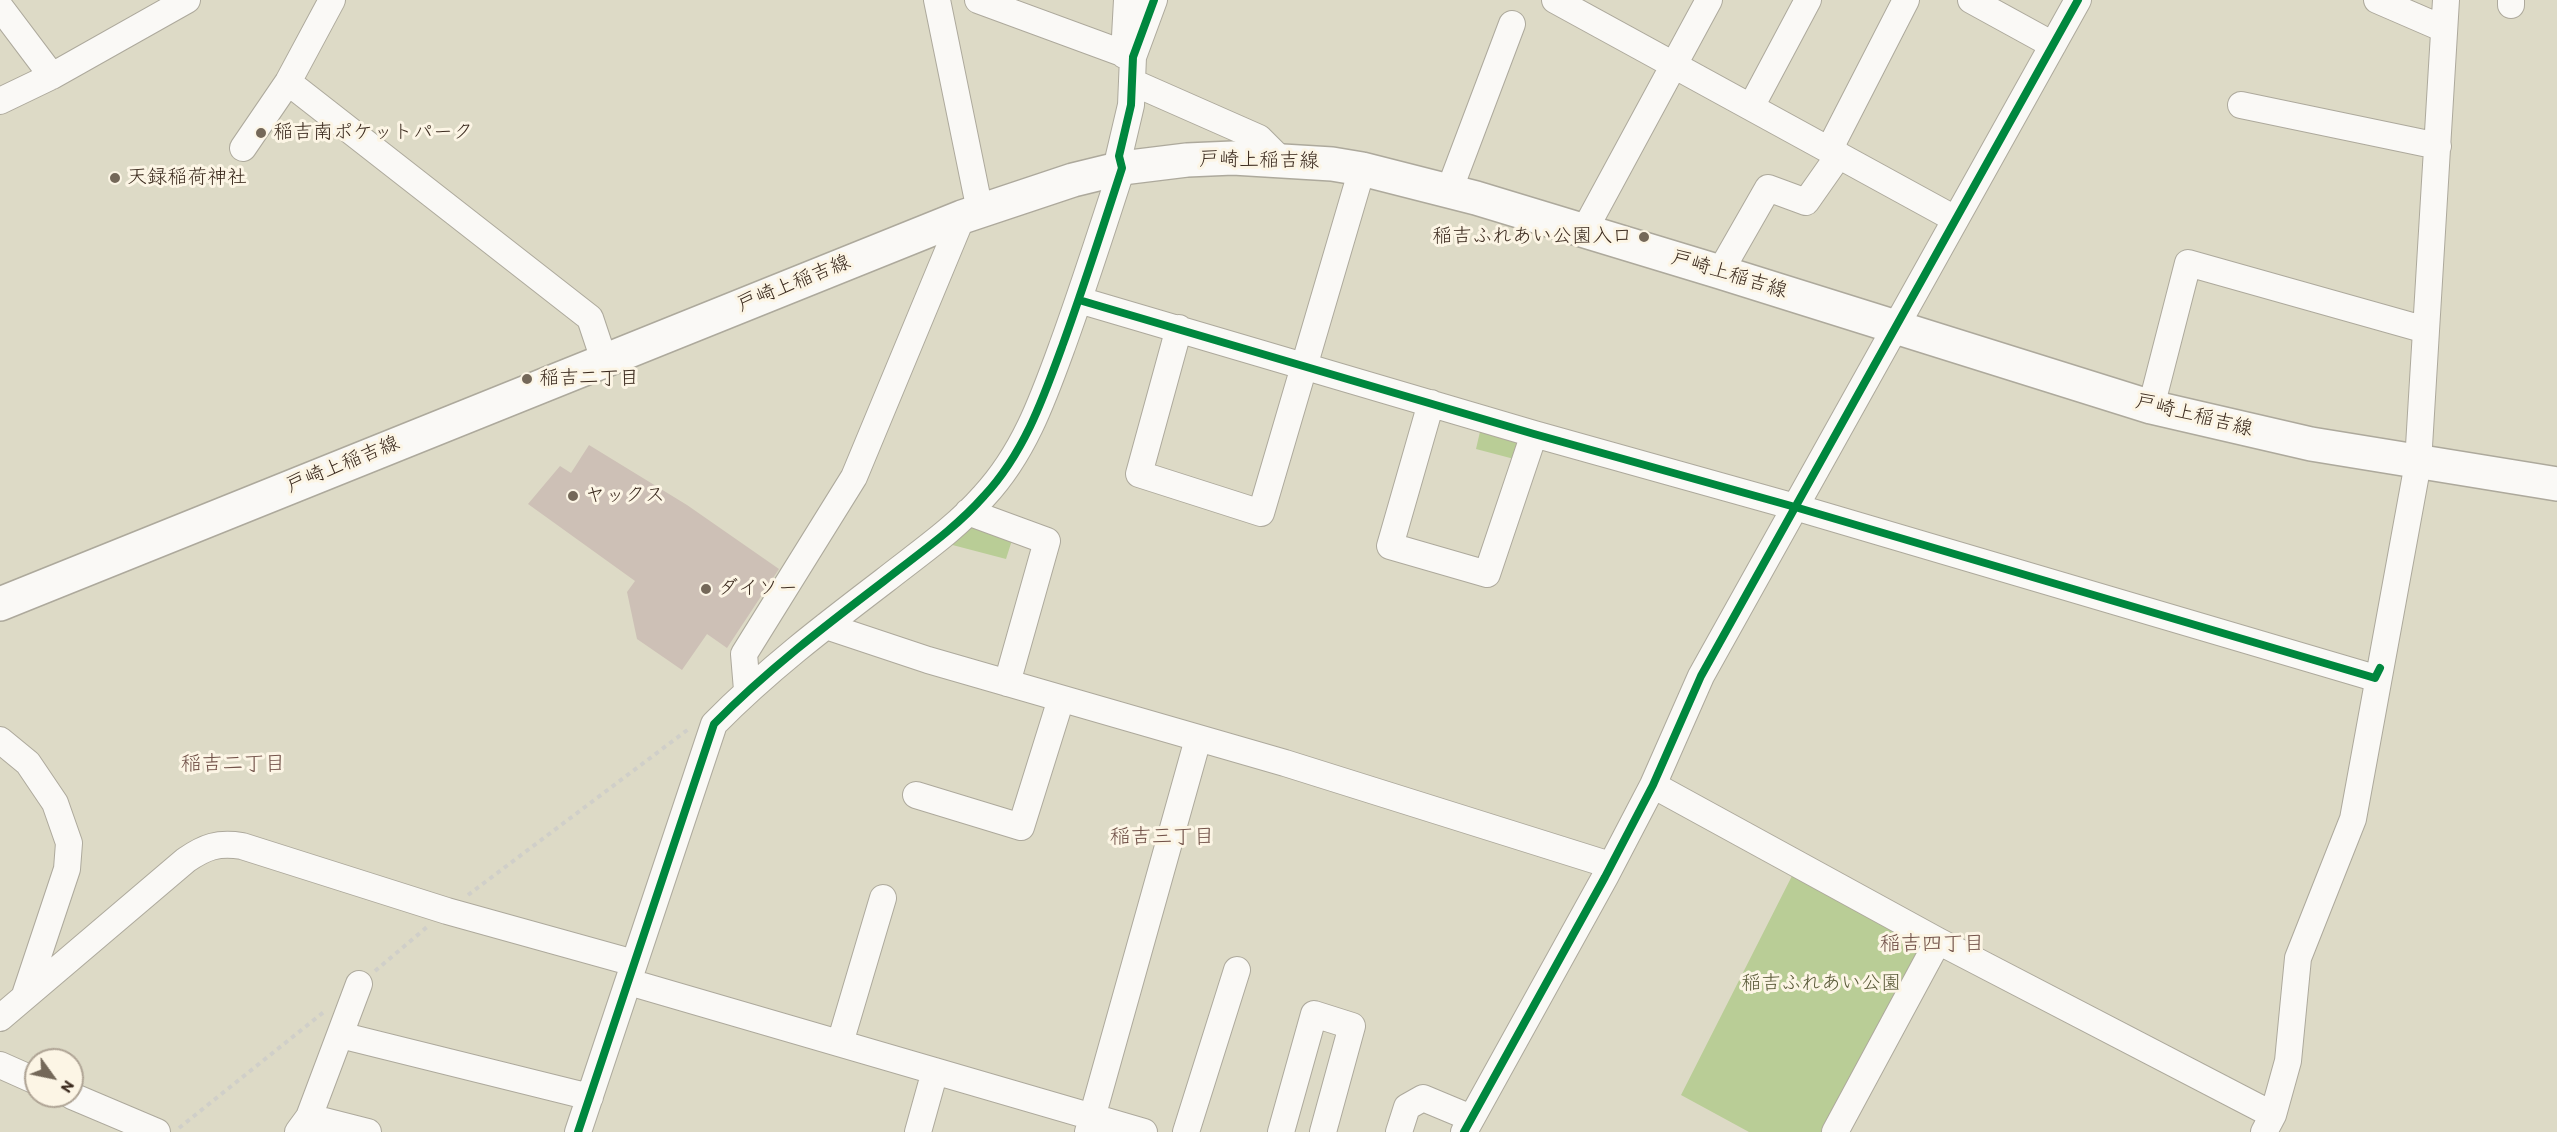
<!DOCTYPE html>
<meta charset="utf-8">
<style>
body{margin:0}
#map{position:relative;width:2557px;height:1132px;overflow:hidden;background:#dddac6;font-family:Itim,sans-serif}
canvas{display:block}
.north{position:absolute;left:24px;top:1048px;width:60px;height:60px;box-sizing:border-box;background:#fcf5e5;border:2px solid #afa495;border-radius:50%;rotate:123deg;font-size:16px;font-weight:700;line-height:24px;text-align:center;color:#3b2a1e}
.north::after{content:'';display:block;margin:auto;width:21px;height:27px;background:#746859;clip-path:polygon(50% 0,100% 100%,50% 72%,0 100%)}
</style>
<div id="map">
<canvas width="2557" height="1132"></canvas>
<div class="north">N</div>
</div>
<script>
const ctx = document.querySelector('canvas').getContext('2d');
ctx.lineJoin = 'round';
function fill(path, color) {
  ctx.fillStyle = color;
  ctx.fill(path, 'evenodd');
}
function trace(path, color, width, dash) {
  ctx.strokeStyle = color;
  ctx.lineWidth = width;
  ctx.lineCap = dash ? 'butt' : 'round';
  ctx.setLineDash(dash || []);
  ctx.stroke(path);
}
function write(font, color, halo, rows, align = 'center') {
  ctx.font = font + ' Itim,"Klee One",sans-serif';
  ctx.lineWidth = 6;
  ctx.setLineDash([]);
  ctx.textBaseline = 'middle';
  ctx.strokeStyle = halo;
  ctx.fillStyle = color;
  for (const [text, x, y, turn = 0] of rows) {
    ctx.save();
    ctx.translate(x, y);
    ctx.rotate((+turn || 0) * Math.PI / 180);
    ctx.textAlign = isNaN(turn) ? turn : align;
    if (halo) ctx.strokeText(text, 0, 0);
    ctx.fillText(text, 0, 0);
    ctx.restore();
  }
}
fill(new Path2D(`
 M1482 423 1524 436 1518 460 1476 449Z
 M960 523 1013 537 1006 559 941 542Z
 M1795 870 1927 945 1824 1132H1749L1681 1095Z`), '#b9cd96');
fill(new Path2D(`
 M589 445 687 505 779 569 727 648 707 634 682 670 637 639 627 592 635 581 528 504 560 466 571 473Z`), '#cdc0b6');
const minor = new Path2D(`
 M937 0 980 211
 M978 0 1133 57
 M1555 0 1955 219
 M1971 0 2053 45
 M2377 0 2444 29
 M2511 5V0
 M0 7 52 76
 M1124 55 1127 0
 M288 82 590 318 604 360
 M1132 82 1259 138 1280 159
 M0 101 52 76 187 0
 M2241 105 2438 146
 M1751 107 1808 0
 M243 148 288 82 332 0
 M1829 150 1906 0
 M1449 191 1512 24
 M1584 231 1709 0
 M1720 272 1768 188 1806 202 1839 155
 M1079 300 1534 434 1795 507 2375 678 2380 668
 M1179 328 1139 474 1261 513 1362 169
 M1431 403 1390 546 1487 574 1534 434
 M2151 407 2188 263 2426 330
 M968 512 1047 541 1007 683
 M826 626 928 660 1285 763 1610 865
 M747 690 744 654 854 477 962 217
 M0 740 28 763 55 803 69 843 67 869 25 995
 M1653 785 1938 941 2273 1115
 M916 795 1021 827 1061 699
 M629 982 1144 1132
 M0 1018 186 860C205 847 218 842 242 846L447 911 634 963
 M340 1035 590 1097
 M840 1043 883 898
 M0 1065 36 1081
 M72 1096 157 1132
 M309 1117 368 1132
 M298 1132 309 1117 359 984
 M578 1132 714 724C766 671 825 626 884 581 918 554 955 529 984 496 1024 453 1043 399 1063 344 1084 286 1103 227 1122 168L1119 156 1131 105 1133 57 1154 0
 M918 1132 935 1071
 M1088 1132 1198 739
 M1186 1132 1237 970
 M1281 1132 1314 1014 1352 1026 1323 1132
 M1399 1132 1407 1107 1423 1098 1471 1118
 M1464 1132 1605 877 1653 785 1701 676 2078 0
 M1835 1132 1938 941
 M2264 1132 2273 1115 2288 1061 2298 958 2353 819 2418 463 2446 0`);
const major = new Path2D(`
 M0 604 962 217 1073 180 1122 168 1187 160 1233 158 1332 164 1362 169 1476 198 1720 272 2151 407 2311 444 2557 484`);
trace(minor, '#ada99c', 28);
trace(major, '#ada99c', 36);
trace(new Path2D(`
 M468 895 690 728
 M375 971 427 927
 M179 1128 325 1011`), '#d0cfc9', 4, [4.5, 4.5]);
trace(minor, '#faf9f6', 26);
trace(major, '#faf9f6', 33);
trace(new Path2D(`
 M1079 300 1534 434 1795 507 2375 678 2380 668
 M578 1132 714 724C766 671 825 626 884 581 918 554 955 529 984 496 1024 453 1043 399 1063 344 1084 286 1103 227 1122 168L1119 156 1131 105 1133 57 1154 0
 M1464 1132 1605 877 1653 785 1701 676 2078 0`), '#00873e', 8);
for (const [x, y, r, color] of [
 [261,133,6,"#746859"],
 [115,178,6,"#746859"],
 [1644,237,6,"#746859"],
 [527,379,6,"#746859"],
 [573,496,6,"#746859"],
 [706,589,6,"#746859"]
]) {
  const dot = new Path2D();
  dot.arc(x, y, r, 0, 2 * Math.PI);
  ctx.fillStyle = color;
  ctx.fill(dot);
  trace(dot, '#fcf5e5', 2);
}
write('20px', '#3b2a1e', '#fcf5e5', [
 ["稲吉南ポケットパーク",273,133],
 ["天録稲荷神社",127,178],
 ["稲吉ふれあい公園入口",1632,237,"right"],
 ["稲吉二丁目",539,379],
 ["ヤックス",585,496],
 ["ダイソー",718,589]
], 'left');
write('20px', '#3b2a1e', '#fcf5e5', [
 ["戸崎上稲吉線",1259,161,1],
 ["戸崎上稲吉線",1729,275,17],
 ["戸崎上稲吉線",794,284,-22],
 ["戸崎上稲吉線",2194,416,14],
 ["戸崎上稲吉線",343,465,-22]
]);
write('20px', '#585836', '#fcf5e5', [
 ["稲吉ふれあい公園",1821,984]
]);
write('21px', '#715148', '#fcf5e5', [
 ["稲吉二丁目",233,765],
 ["稲吉三丁目",1162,838],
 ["稲吉四丁目",1932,945]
]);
</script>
